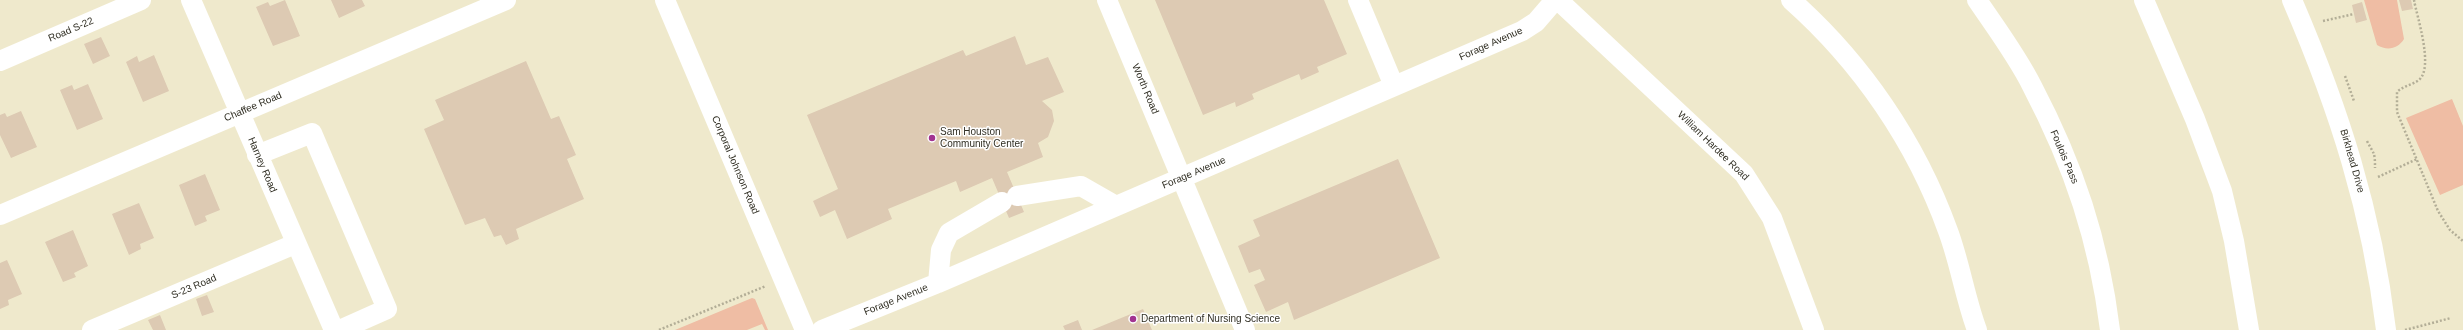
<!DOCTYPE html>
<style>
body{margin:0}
canvas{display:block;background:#efe9cc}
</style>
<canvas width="2463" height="330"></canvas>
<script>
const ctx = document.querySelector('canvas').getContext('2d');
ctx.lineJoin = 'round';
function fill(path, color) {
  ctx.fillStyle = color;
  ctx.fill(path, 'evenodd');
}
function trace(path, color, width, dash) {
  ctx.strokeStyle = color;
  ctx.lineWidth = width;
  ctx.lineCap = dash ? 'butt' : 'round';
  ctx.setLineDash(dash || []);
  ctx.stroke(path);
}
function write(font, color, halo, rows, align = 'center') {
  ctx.font = font + ' Helvetica,sans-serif';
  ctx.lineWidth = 3;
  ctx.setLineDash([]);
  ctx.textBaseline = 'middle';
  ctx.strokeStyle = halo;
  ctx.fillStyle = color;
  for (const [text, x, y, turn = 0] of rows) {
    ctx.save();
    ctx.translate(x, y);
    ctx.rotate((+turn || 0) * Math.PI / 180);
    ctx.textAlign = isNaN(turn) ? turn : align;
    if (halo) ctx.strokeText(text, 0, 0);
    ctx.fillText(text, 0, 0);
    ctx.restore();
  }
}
fill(new Path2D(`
 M2364 0H2397L2404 39C2398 49 2387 51 2377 45Z
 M2452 99 2463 126V185L2440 195 2406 118Z
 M752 298 755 299 768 330H765L762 324 747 330H675Z`), '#efbda4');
fill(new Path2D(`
 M285 0 300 36 273 46 256 7 268 2 270 6Z
 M331 0H362L365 6 339 18Z
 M1155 0H1324L1347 54 1317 67 1319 72 1301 80 1299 74 1252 94 1254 99 1236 107 1235 102 1203 115Z
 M2399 0H2411L2413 9 2402 11Z
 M2362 2 2367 20 2356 23 2352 5Z
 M1015 36 1026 65 1048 57 1064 92 1042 101 1052 110 1054 121 1048 137 1038 143 1043 157 1007 172 1024 212 1009 218 992 178 960 192 956 181 888 209 892 219 847 239 835 210 820 217 813 201 838 189 807 115 963 50 966 56Z
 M101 37 110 56 93 64 84 44Z
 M154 55 169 91 143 102 126 62 137 56 139 62Z
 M526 61 551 119 559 116 576 155 567 159 584 199 516 229 519 239 506 245 501 235 494 237 485 218 465 225 424 129 444 120 435 100Z
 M88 84 103 119 77 130 60 90 72 85 74 90Z
 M21 111 37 147 11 158 0 135V115L5 113 7 117Z
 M1398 159 1440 258 1294 320 1288 302 1266 312 1254 285 1265 280 1260 269 1249 273 1238 246 1260 236 1253 220Z
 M205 174 220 210 205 216 207 221 195 226 179 185Z
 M139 203 154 238 140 244 141 249 129 255 112 214Z
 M73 230 88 266 74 273 76 277 63 282 45 242Z
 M7 260 22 294 8 300 9 305 0 309V263Z
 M207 295 214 312 202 316 196 299Z
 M1143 309 1152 330H1092Z
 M160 315 166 330H153L148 320Z
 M1078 320 1082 330H1065L1063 326Z`), '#ddcab3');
trace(new Path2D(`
 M2414 0C2417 17 2434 67 2419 80 2412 85 2403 86 2397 92V112L2438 211 2450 230 2463 241
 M2323 21 2354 14
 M2345 76 2354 101
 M2367 141C2374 155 2375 151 2375 168
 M2378 177 2417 159
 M659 330 766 286
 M2405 330 2451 318`), '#b3ae97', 2.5, [2, 2]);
trace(new Path2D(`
 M191 0 334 330
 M665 0 805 330
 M1107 0 1245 330
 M1358 0 1394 86
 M1558 0 1744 174 1772 218 1814 330
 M1791 0C1861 62 1916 142 1948 231 1960 263 1965 298 1977 330
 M1977 0C1996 28 2017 56 2032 86 2074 166 2099 241 2110 330
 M2144 0 2195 119 2222 191 2234 241 2249 330
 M2292 0C2339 109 2372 212 2386 330
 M0 61 141 0
 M257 155 312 133 387 309 340 330
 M1017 196 1081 186 1116 206
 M0 215 506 0
 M938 283 941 250 949 233 1002 202
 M92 330 295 244
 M822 330 938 283 1522 31 1536 22 1555 0`), '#fff', 20);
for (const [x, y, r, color] of [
 [932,138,4,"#a23391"],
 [1133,319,4,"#a23391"]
]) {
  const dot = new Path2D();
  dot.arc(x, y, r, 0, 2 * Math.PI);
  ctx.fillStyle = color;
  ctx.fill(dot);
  trace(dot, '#fff', 1.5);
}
write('10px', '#312f24', '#fff', [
 ["Road S-22",71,30,-23],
 ["Forage Avenue",1491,44,-24],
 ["Worth Road",1145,89,67],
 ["Chaffee Road",253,107,-23],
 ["William Hardee Road",1713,146,44],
 ["Foulois Pass",2064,157,67],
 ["Birkhead Drive",2352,161,74],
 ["Harney Road",262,165,67],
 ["Corporal Johnson Road",735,165,67],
 ["Forage Avenue",1194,173,-23],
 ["S-23 Road",194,287,-23],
 ["Forage Avenue",896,300,-22]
]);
write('10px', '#312f24', '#fff', [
 ["Sam Houston",940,132],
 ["Community Center",940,144],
 ["Department of Nursing Science",1141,319]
], 'left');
</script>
